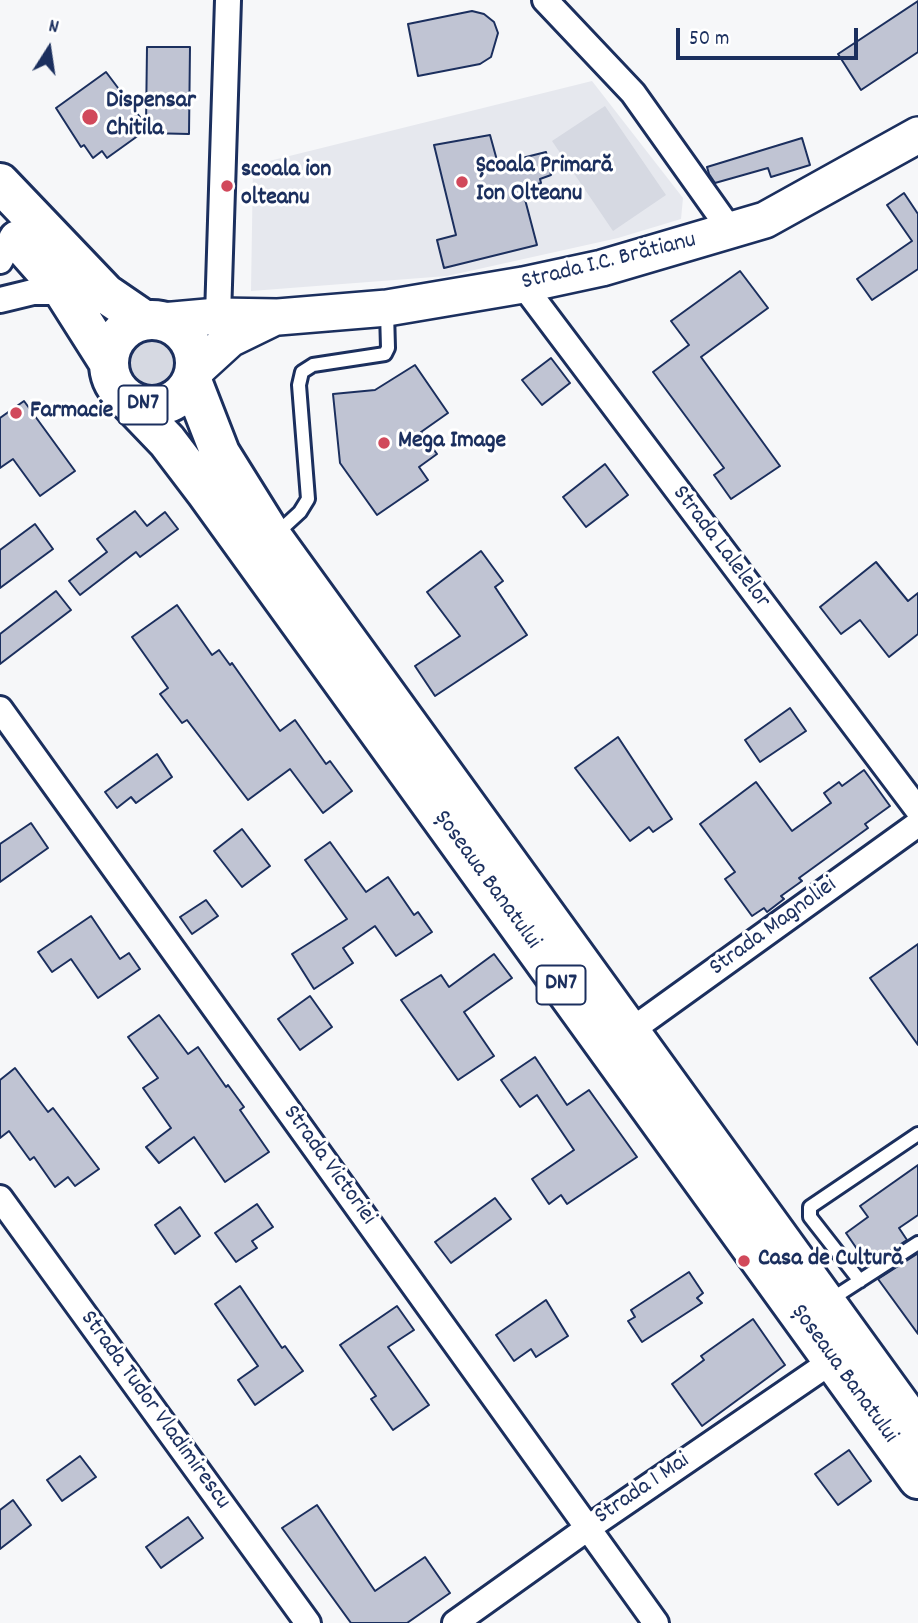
<!DOCTYPE html>
<meta charset="utf-8">
<style>
body{margin:0}
#map{position:relative;width:918px;height:1623px;overflow:hidden;background:#f6f7f9;font-family:Dekko,sans-serif}
canvas{display:block}
.north{position:absolute;left:14px;top:14px;width:70px;height:70px;-webkit-text-stroke:5px #fff;paint-order:stroke;rotate:12deg;font-size:19px;font-weight:700;line-height:28px;text-align:center;color:#1b2f5e}
.north::after{content:'';display:block;margin:auto;width:24px;height:32px;background:#1b2f5e;clip-path:polygon(50% 0,100% 100%,50% 72%,0 100%)}
.scale{position:absolute;left:676px;top:28px;width:182px;height:32px;box-sizing:border-box;border:4px solid #1b2f5e;border-top:0;padding-left:9px;font-size:21px;line-height:24px;white-space:nowrap;color:#1b2f5e;-webkit-text-stroke:5px #fff;paint-order:stroke}
</style>
<div id="map">
<canvas width="918" height="1623"></canvas>
<div class="north">N</div>
<div class="scale">50 m</div>
</div>
<script>
const ctx = document.querySelector('canvas').getContext('2d');
ctx.lineJoin = 'round';
function fill(path, color) {
  ctx.fillStyle = color;
  ctx.fill(path, 'evenodd');
}
function trace(path, color, width, dash) {
  ctx.strokeStyle = color;
  ctx.lineWidth = width;
  ctx.lineCap = dash ? 'butt' : 'round';
  ctx.setLineDash(dash || []);
  ctx.stroke(path);
}
function write(font, color, halo, rows, align = 'center') {
  ctx.font = font + ' Dekko,sans-serif';
  ctx.lineWidth = 6;
  ctx.setLineDash([]);
  ctx.textBaseline = 'middle';
  ctx.strokeStyle = halo;
  ctx.fillStyle = color;
  for (const [text, x, y, turn = 0] of rows) {
    ctx.save();
    ctx.translate(x, y);
    ctx.rotate((+turn || 0) * Math.PI / 180);
    ctx.textAlign = isNaN(turn) ? turn : align;
    if (halo) ctx.strokeText(text, 0, 0);
    ctx.fillText(text, 0, 0);
    ctx.restore();
  }
}
fill(new Path2D(`
 M592 81 683 198 681 219 618 238 447 276 251 291 253 165Z`), '#e6e8ee');
fill(new Path2D(`
 M605 106 666 195 613 231 552 141Z
 M128 364a24 24 0 1 1 48 0a24 24 0 1 1-48 0Z`), '#d6d9e2');
const building = new Path2D(`
 M918 1V52L861 90 838 54Z
 M472 11 484 14 494 22 498 33 491 57 480 64 418 76 408 24Z
 M147 47H190L189 134 146 133V130L107 158 102 151 93 158 84 145 81 147 56 108 106 72 146 125Z
 M490 135 498 164 546 152 551 175 540 179 541 183 522 188 537 245 444 268 437 240 456 235 434 145Z
 M802 138 810 165 771 177 768 168 715 183 709 174 707 167Z
 M904 193 918 214V269L872 300 857 279 912 241 887 205Z
 M740 271 768 308 701 357 780 466 731 499 714 475 724 468 653 372 689 345 671 321Z
 M551 358 570 383 542 405 522 380Z
 M415 365 448 413 421 432 437 454 419 467 428 480 377 515 340 463 333 394 375 390Z
 M24 401 75 471 40 496 13 459 0 468V418Z
 M605 464 628 495 586 527 563 497Z
 M135 511 147 526 165 512 178 529 140 557 136 552 80 595 69 581 107 552 97 539Z
 M35 524 53 549 0 588V550Z
 M481 551 503 581 495 587 527 635 435 696 415 666 460 636 427 592Z
 M876 562 908 601 918 593V634L889 657 860 620 841 634 820 607Z
 M56 591 71 610 0 664V634Z
 M177 605 212 655 219 650 230 665 232 663 280 731 295 720 326 764 330 761 352 791 323 813 290 769 248 800 187 720 182 723 160 694 168 688 132 637Z
 M790 708 806 731 760 762 745 740Z
 M618 737 672 819 653 832 649 827 630 841 575 768Z
 M157 754 172 777 136 803 131 797 117 808 105 792Z
 M864 770 890 806 865 824 868 828 799 878 802 881 781 896 784 899 767 912 764 908 752 916 725 879 735 872 700 824 756 782 792 831 831 803 824 793 839 782 842 786Z
 M31 823 48 848 0 882V844Z
 M242 829 270 866 242 887 214 851Z
 M330 842 366 892 388 877 414 915 418 912 432 932 396 956 375 926 343 948 353 963 314 989 292 954 347 919 305 860Z
 M206 900 218 916 192 934 180 917Z
 M91 916 120 959 129 953 140 969 98 998 71 959 52 972 38 952Z
 M918 944V1045L870 978Z
 M494 954 512 978 464 1012 494 1056 458 1080 401 1000 441 975 449 987Z
 M310 996 332 1027 300 1050 278 1019Z
 M159 1015 188 1054 198 1047 226 1087 228 1085 244 1107 240 1110 269 1152 225 1182 194 1137 159 1163 146 1147 171 1128 143 1088 158 1078 128 1037Z
 M535 1057 567 1105 589 1090 637 1157 567 1204 561 1195 549 1204 532 1179 574 1150 537 1095 520 1107 501 1080Z
 M15 1068 48 1112 53 1108 99 1169 75 1186 68 1177 55 1187 34 1157 30 1160 9 1131 0 1138V1080Z
 M918 1165V1215L899 1228 907 1240 868 1265 846 1233 868 1217 860 1206Z
 M495 1198 511 1219 451 1263 435 1242Z
 M257 1204 273 1227 252 1241 257 1248 236 1262 215 1233Z
 M180 1207 200 1236 175 1254 155 1225Z
 M917 1254 918 1255V1334L878 1279Z
 M689 1272 703 1293 697 1298 702 1303 642 1342 628 1321 635 1317 631 1310Z
 M240 1286 282 1348 285 1346 303 1371 255 1405 238 1380 258 1366 215 1304Z
 M546 1300 568 1336 536 1357 531 1349 514 1361 496 1335Z
 M397 1306 414 1330 388 1347 429 1405 393 1430 371 1399 376 1396 340 1345Z
 M753 1319 785 1365 702 1426 672 1384 704 1360 701 1356Z
 M849 1450 871 1481 838 1505 815 1474Z
 M80 1456 96 1477 62 1501 47 1480Z
 M13 1500 31 1525 0 1549V1510Z
 M317 1505 375 1591 425 1557 450 1593 407 1623H351L282 1528Z
 M188 1517 203 1538 161 1568 146 1547Z`);
fill(building, '#c0c4d3');
trace(building, '#1b2f5e', 2);
const service = new Path2D(`
 M275 535 300 512 308 499 299 385 302 372 313 365 385 354 388 348 387 312
 M860 1281 810 1217V1207L918 1134
 M830 1300 918 1243`);
const minor = new Path2D(`
 M545 0 633 93 731 231
 M0 261 14 235
 M523 285 918 810
 M0 300 33 292H64
 M218 316 228 0
 M0 709 656 1623
 M629 1032 918 824
 M0 1198 308 1623
 M455 1623 588 1528 832 1361`);
const secondary = new Path2D(`
 M162 321 218 316 278 317 387 308 523 285 602 268 765 220 918 135
 M195 371 230 339 271 319`);
const primary = new Path2D(`
 M0 183 106 294 144 320
 M18 240 64 292 109 363
 M109 363a43 43 0 1 1 86 0a43 43 0 1 1-86 0Z
 M192 381 220 453 273 538 918 1430
 M120 392 167 441 205 491 918 1479`);
trace(service, '#1b2f5e', 18);
trace(minor, '#1b2f5e', 30);
trace(secondary, '#1b2f5e', 40);
trace(primary, '#1b2f5e', 44);
trace(service, '#fff', 12);
trace(minor, '#fff', 24);
trace(secondary, '#fff', 35);
trace(primary, '#fff', 38);
for (const [x, y, r, color] of [
 [90,117,9,"#d1495b"],
 [462,182,7,"#d1495b"],
 [227,186,7,"#d1495b"],
 [16,413,7,"#d1495b"],
 [384,443,7,"#d1495b"],
 [744,1261,7,"#d1495b"]
]) {
  const dot = new Path2D();
  dot.arc(x, y, r, 0, 2 * Math.PI);
  ctx.fillStyle = color;
  ctx.fill(dot);
  trace(dot, '#fff', 2.5);
}
for (const [x, y, w] of [
 [143,405,49],
 [561,985,49]
]) {
  const box = new Path2D();
  box.roundRect(x - w / 2, y - 19.5, w, 39, 5);
  ctx.fillStyle = '#fff';
  ctx.fill(box);
  trace(box, '#1b2f5e', 2);
}
write('bold 23px', '#1b2f5e', null, [
 ["DN7",143,405],
 ["DN7",561,985]
]);
write('bold 24px', '#1b2f5e', '#fff', [
 ["Dispensar",106,103],
 ["Chitila",106,131],
 ["Școala Primară",476,168],
 ["Ion Olteanu",476,196],
 ["scoala ion",241,172],
 ["olteanu",241,200],
 ["Farmacie",30,413],
 ["Mega Image",398,443],
 ["Casa de Cultură",758,1261]
], 'left');
write('24px', '#1b2f5e', '#fff', [
 ["Strada I.C. Brătianu",609,263,-14],
 ["Strada Lalelelor",720,548,53],
 ["Șoseaua Banatului",486,881,54],
 ["Strada Magnoliei",774,928,-36],
 ["Strada Victoriei",328,1166,54],
 ["Șoseaua Banatului",843,1375,54],
 ["Strada Tudor Vladimirescu",154,1411,54],
 ["Strada 1 Mai",643,1490,-34]
]);
</script>
